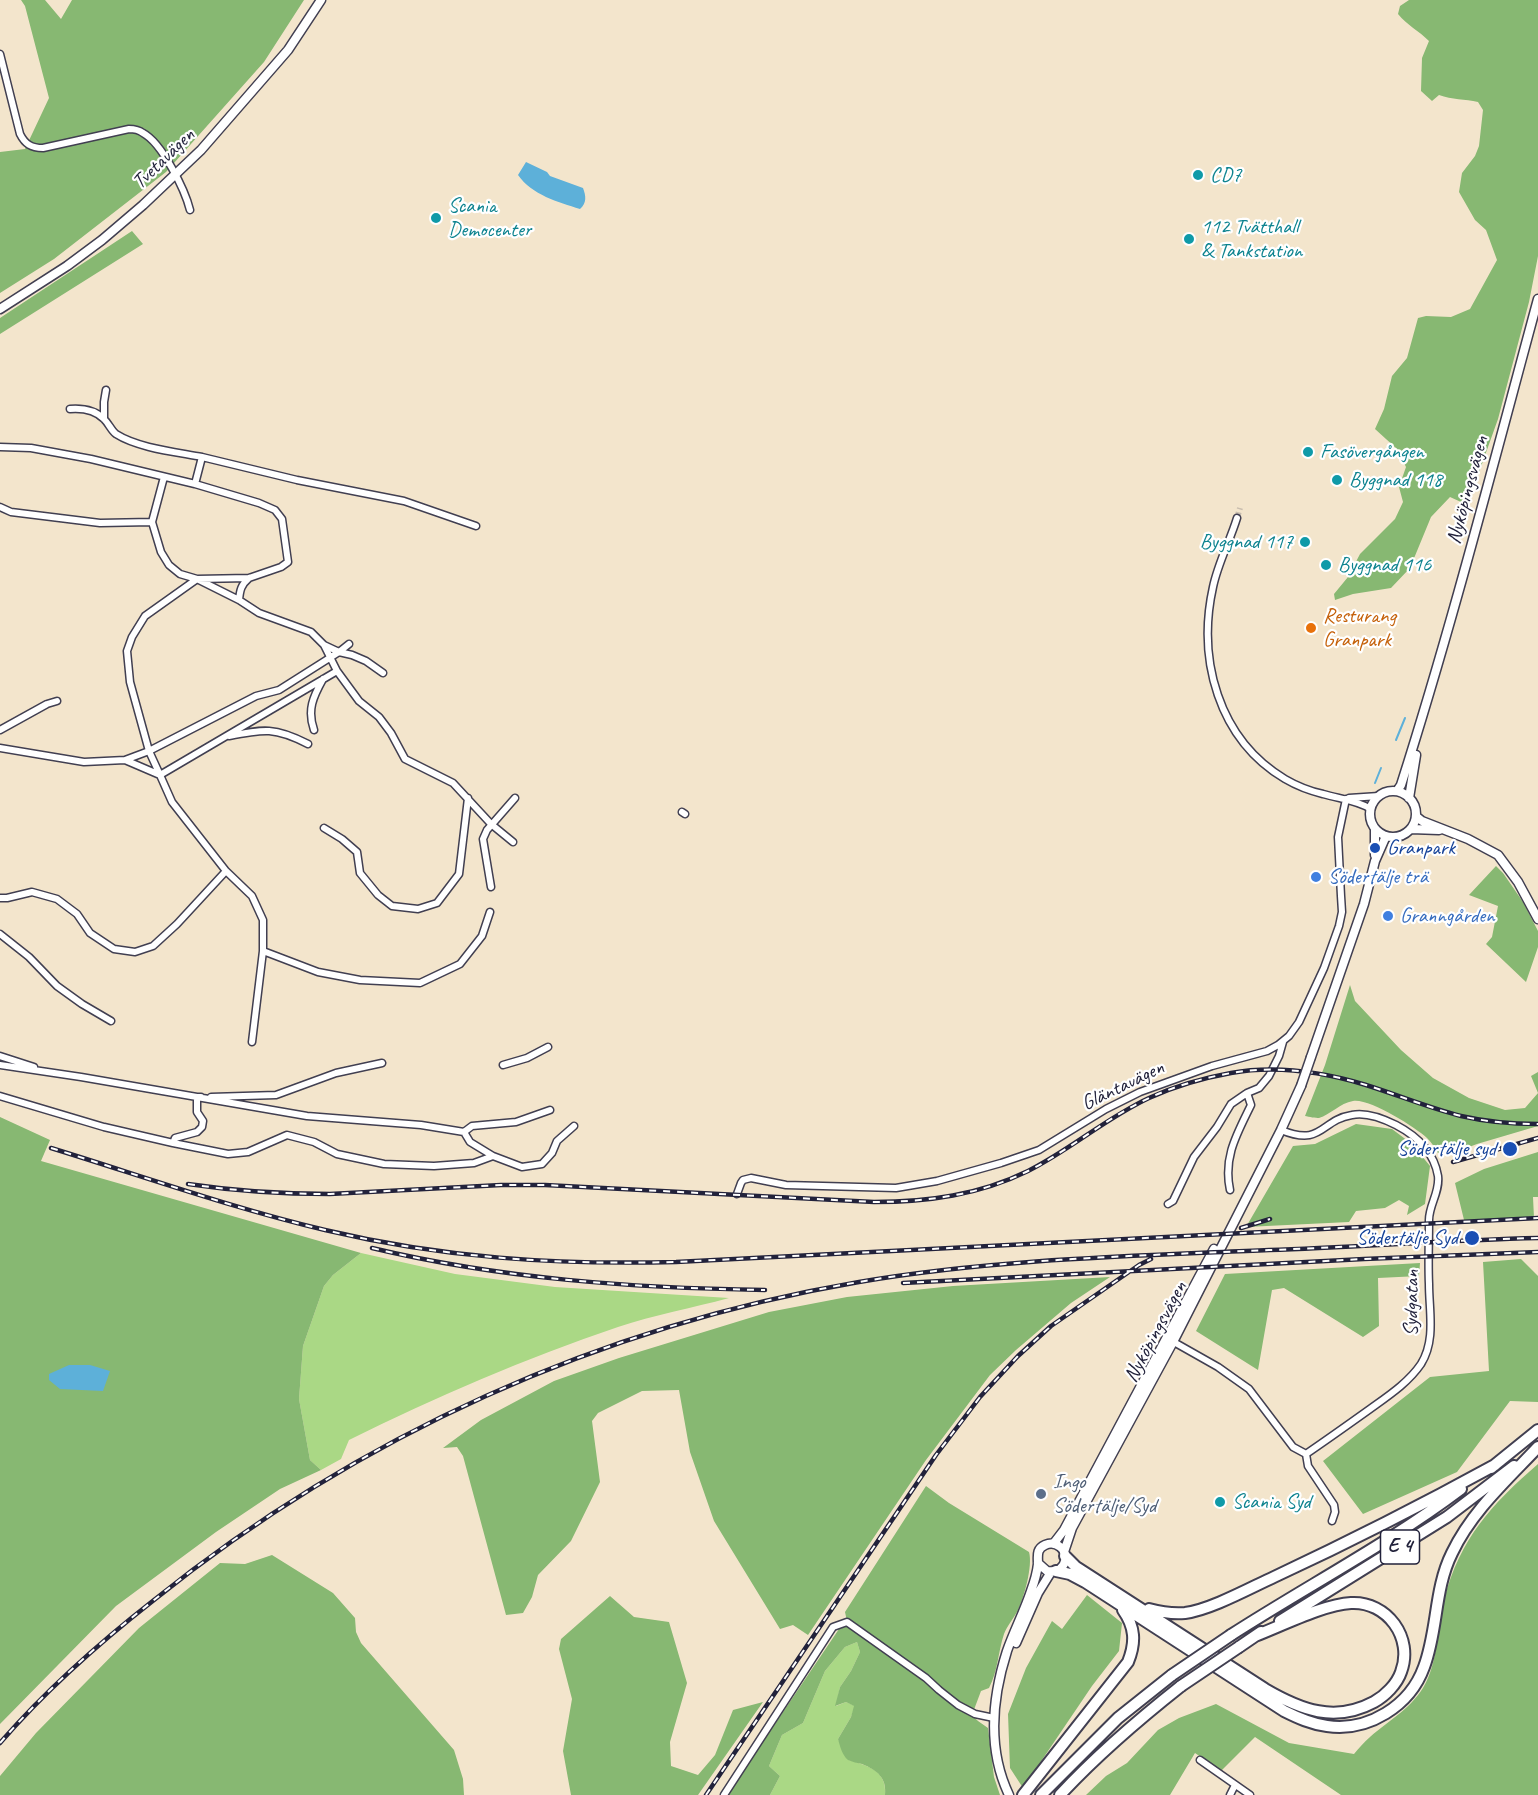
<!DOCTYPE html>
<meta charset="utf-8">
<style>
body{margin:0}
canvas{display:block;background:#f3e5cc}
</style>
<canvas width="1538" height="1795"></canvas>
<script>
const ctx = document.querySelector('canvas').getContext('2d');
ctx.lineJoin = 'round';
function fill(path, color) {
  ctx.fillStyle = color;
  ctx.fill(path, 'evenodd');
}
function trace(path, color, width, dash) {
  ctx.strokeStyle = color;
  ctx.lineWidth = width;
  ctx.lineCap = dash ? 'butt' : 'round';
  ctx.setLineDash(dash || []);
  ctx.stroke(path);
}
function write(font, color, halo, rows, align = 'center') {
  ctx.font = font + ' Caveat,sans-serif';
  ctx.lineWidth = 4.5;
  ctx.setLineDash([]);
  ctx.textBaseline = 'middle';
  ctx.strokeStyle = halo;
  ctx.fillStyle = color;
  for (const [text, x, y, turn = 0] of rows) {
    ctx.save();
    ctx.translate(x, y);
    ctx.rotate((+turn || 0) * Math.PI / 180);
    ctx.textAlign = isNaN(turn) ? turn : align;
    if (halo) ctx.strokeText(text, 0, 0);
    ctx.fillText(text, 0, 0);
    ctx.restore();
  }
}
fill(new Path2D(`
 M361 1253 455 1274 555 1287 729 1298C692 1308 654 1315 618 1327 526 1358 436 1397 349 1440L341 1459 321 1470 310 1460 299 1399 303 1346 324 1286 333 1275Z
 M857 1642 860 1652 851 1671 840 1687 836 1706 846 1702 855 1706 851 1717 838 1739 849 1760C869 1766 887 1771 885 1795H770L780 1776 769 1766 782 1735 803 1723 825 1671 845 1647Z`), '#aad885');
fill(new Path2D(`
 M21 0H45L61 19 72 0H304L264 62 166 172 54 259 0 293V152L25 149 49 98 25 6Z
 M1409 0H1538V256L1529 302 1498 419 1478 475 1461 502 1450 497 1431 517 1410 568 1391 588 1353 594 1335 600 1334 594 1348 577 1360 554 1395 519 1403 502 1399 487 1406 467 1397 449 1375 429 1384 409 1392 376 1407 358 1418 318 1426 316 1451 317 1470 309 1497 260 1486 230 1475 220 1459 192 1462 173 1475 156 1479 146 1483 110 1478 102C1465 99 1452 100 1439 95L1432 101 1421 91 1422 58 1429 41C1419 31 1407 25 1398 14L1400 6Z
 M132 231 143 244 0 334V318Z
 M1496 866 1503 873 1523 902 1538 931V947L1526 982 1486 944 1492 937 1498 906 1469 895Z
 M1350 985 1355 1001 1401 1050 1433 1078 1469 1098 1505 1110 1525 1108 1538 1093 1531 1076 1538 1072V1126L1477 1144 1448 1155 1447 1152 1438 1153C1435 1148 1432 1143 1427 1138 1415 1127 1369 1098 1353 1101 1340 1103 1330 1115 1319 1118 1316 1118 1309 1117 1305 1116L1325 1065Z
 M0 1117 50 1140 41 1161 361 1253 333 1275 324 1286 303 1346 299 1399 310 1460 321 1470 280 1489 216 1532 116 1606 0 1724Z
 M1356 1124 1392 1129 1412 1144 1430 1166 1425 1204 1407 1215 1409 1206 1399 1200 1385 1208 1356 1211 1349 1222 1246 1227 1293 1146 1315 1144Z
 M1538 1152V1197H1533L1534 1218 1465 1224 1455 1183 1484 1169Z
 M1521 1259 1538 1276V1402L1510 1401 1457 1472 1363 1514 1323 1461 1430 1377 1489 1371 1483 1262Z
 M1420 1263 1419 1276 1378 1278 1379 1326 1363 1337 1284 1288 1272 1290 1258 1370 1196 1331 1225 1274Z
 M1110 1277 1071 1303 1016 1350 990 1375 926 1460 808 1635 793 1625 780 1629 714 1521 690 1452 679 1390 642 1391 598 1413 592 1421 600 1482 571 1541 538 1575 532 1597 523 1613 506 1615 463 1456 457 1447 443 1448 481 1420 554 1381 619 1358 769 1312 847 1297 953 1286Z
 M1538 1464V1795H1341L1255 1737 1221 1771 1195 1753 1170 1795H1086L1106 1776 1127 1763 1158 1730 1179 1718 1216 1704 1289 1743 1354 1754C1359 1748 1364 1742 1370 1737 1388 1721 1409 1710 1423 1688 1439 1661 1436 1630 1444 1600 1460 1538 1492 1504 1538 1464Z
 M926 1486 949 1503 1029 1552C1033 1566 1024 1597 1018 1610 1014 1618 1007 1626 1004 1634 998 1652 998 1671 989 1688L981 1691 972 1715 978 1721 988 1728 994 1777 1000 1795H885C887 1778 877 1770 862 1764 858 1763 852 1762 848 1760 842 1755 840 1746 838 1739L851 1717 854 1706 846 1702 835 1706 840 1687 851 1671 860 1652 857 1642 845 1647 825 1671 803 1723 782 1735 769 1766 780 1776 770 1795H727L839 1629 848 1626 845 1612Z
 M272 1555 333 1593 355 1618 356 1632 361 1643 454 1750 463 1779 464 1795H0V1776L36 1733 139 1628 220 1563 245 1564Z
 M1087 1595 1122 1623 1119 1651 1092 1686 1023 1788 1010 1768 1008 1714 1026 1668 1052 1621 1062 1629Z
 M610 1596 634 1617 669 1622 687 1683 670 1742 671 1766 698 1775 715 1755 733 1710 763 1702 698 1795H571L563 1751 572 1699 559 1649 561 1639Z`), '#87b872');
fill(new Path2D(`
 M526 162 547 172 550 176 583 188C586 196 587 203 580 209 558 202 532 195 518 175Z
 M69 1365H90L110 1371 103 1391 60 1389 49 1380V1374Z`), '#5db0d9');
trace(new Path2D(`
 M1396 740 1405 718
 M1375 783 1381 768`), '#5db0d9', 2);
trace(new Path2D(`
 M1237 518 1240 508`), '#c9beaf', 6, [6, 3]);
const street = new Path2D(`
 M0 54 20 134C25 144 31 148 43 148L129 129C134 129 139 130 143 133 162 143 185 190 190 210
 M70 409C83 408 95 410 104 419 109 424 111 430 116 434 138 448 176 452 202 457
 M104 419V402L106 390
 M0 447 31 448 91 459 195 484 259 503 275 510 282 519 288 562 281 567 249 578 197 579 145 616 132 637 127 651 130 682 149 751 160 775 125 760
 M195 484 202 457 297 480 404 501 476 526
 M0 507 11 512 100 523 152 522 164 477
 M1237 518C1230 541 1218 563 1213 587 1197 659 1218 739 1285 779 1297 786 1310 791 1323 794 1340 799 1356 800 1371 809
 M152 522 161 552 169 565 180 574 197 579 239 600 259 613 311 632 324 645 339 652 352 655 366 661 383 673
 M239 600C240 590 241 585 249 578
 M324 645 337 671 359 701 379 717 391 733 405 759 453 783 491 824 513 842
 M0 730 47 704 57 701
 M314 730C307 710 313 697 323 679
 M229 736C264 729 275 727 308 744
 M0 748 84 762 125 760 149 751 256 696 279 690 339 652 349 644
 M1349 798 1379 796
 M682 812 685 814
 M324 828 342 839 357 852 360 873 378 895 392 906 418 909 437 903 459 874 468 798
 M226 871 252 896 263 920V951L252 1042
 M491 887 483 839 487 830 515 798
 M0 898H7L32 892 57 899 77 914 90 933 114 949 135 952 153 946 177 924 226 871 172 802 160 775 337 671
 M0 934 29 957 57 986 82 1004 111 1021
 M263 951 318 972 360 980 420 983 460 964 482 936 490 912
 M0 1056 34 1067
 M0 1065 81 1077 307 1116 421 1125 464 1132 472 1126 516 1122 550 1110
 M503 1065 527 1058 548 1047
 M0 1096 104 1127 173 1143 228 1154 248 1152 287 1135 314 1142 337 1154 384 1164 434 1166 474 1163 493 1156 522 1167 542 1164 552 1153 557 1141 574 1126
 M211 1097 276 1095 336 1073 382 1063
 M464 1132 470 1142 493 1156
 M173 1143 175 1138 197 1132 202 1127 203 1121 197 1112V1097H201
 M1230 1190C1223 1157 1237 1134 1251 1105L1247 1093
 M737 1194 741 1183 743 1180 751 1178 786 1185 896 1188 937 1181 1001 1163 1039 1150 1106 1109 1140 1092 1212 1066 1267 1051 1278 1045 1289 1036 1299 1022 1324 968 1339 926 1342 912 1341 896 1338 837 1346 799
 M1168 1204 1173 1201 1194 1157 1217 1127 1231 1104 1247 1093 1259 1088 1269 1076 1279 1056 1283 1042
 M1172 1341 1218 1367 1249 1389 1293 1447 1306 1454C1328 1439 1349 1424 1370 1409 1388 1396 1408 1383 1421 1364 1436 1340 1429 1311 1429 1284 1428 1263 1429 1242 1429 1220 1429 1205 1440 1192 1438 1176 1434 1152 1417 1136 1396 1125 1384 1119 1366 1112 1352 1115 1320 1120 1323 1147 1281 1130
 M1306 1454 1308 1466 1334 1505 1335 1512 1332 1521
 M1200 1760 1250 1795
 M724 1795 833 1627 847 1622 926 1678 939 1690 958 1705 975 1714 994 1718
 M1230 1795 1235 1785`);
const secondary = new Path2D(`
 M0 309 67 266 102 240 143 205 201 150 288 50 321 0
 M1370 814a23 23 0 1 1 46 0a23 23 0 1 1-46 0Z
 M1397 791 1401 785C1452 625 1494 461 1538 299
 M1409 798 1416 755
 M1417 817 1422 821 1468 839 1498 855 1518 882 1538 919
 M1411 829 1439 830
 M1375 855V829
 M1311 1057 1364 904 1375 861 1386 836
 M1054 1543 1064 1530 1214 1249
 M1064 1552 1072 1528 1173 1342 1281 1130 1301 1086
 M1016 1643 1038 1593 1051 1572
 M1009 1795C987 1749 992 1698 1007 1651 1014 1631 1024 1612 1031 1591 1034 1583 1037 1573 1038 1564 1038 1556 1036 1549 1045 1545 1056 1540 1068 1550 1065 1561 1063 1570 1055 1572 1047 1571L1038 1563`);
const highway = new Path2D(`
 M1491 1468 1538 1430
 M1065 1556 1076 1567 1265 1689C1301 1710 1335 1723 1374 1702 1385 1696 1397 1684 1401 1672 1414 1638 1387 1601 1351 1603 1325 1604 1281 1626 1255 1636
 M1056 1571 1070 1574 1085 1582 1284 1711C1298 1718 1311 1724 1327 1726 1368 1732 1410 1706 1424 1667 1438 1630 1434 1589 1452 1553 1472 1511 1507 1480 1538 1447
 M1149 1609C1160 1612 1173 1614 1185 1613 1210 1610 1250 1588 1274 1577 1349 1542 1422 1505 1495 1465
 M1280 1621 1447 1517 1514 1466
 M1231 1635C1307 1586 1388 1544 1461 1489
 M1239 1647 1261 1632
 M1023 1795 1128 1662C1136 1642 1135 1627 1123 1610
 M1041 1795 1118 1718 1172 1675
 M1060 1795C1097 1755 1138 1720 1181 1686`);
trace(street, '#413f51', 9);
trace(secondary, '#413f51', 11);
trace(highway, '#413f51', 14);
trace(street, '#fff', 6);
trace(secondary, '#fff', 8);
trace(highway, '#fff', 10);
const rail = new Path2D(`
 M51 1148C142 1176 232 1208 325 1230 443 1258 555 1265 676 1262L1538 1218
 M1453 1162 1538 1138
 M188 1184C235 1191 282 1194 330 1194L501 1185H545L874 1202C928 1202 979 1195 1028 1171 1070 1150 1106 1118 1149 1098 1175 1086 1203 1078 1231 1073 1276 1065 1323 1072 1366 1085 1398 1095 1429 1108 1461 1116 1487 1122 1512 1124 1538 1124
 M1241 1228 1270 1219
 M372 1248C502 1279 633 1288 765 1290
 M903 1283 1364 1259 1538 1252
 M0 1743C46 1690 99 1643 154 1600 358 1436 600 1326 859 1282 994 1259 1133 1256 1269 1250 1359 1247 1448 1240 1538 1238
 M706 1795 936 1455 980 1397 1018 1356 1051 1326 1139 1265 1151 1259`);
trace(rail, '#22223b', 4.5);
trace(rail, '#fff', 2, [7]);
const secondaryBridge = new Path2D(`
 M1301 1086 1311 1057`);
const highwayBridge = new Path2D(`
 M1172 1675 1231 1635
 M1181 1686 1239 1647`);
trace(secondaryBridge, '#413f51', 11, []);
trace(highwayBridge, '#413f51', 14, []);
trace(secondaryBridge, '#fff', 8);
trace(highwayBridge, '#fff', 10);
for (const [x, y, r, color] of [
 [1198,175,6,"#0f9aa8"],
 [436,218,6,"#0f9aa8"],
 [1189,239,6,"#0f9aa8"],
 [1308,452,6,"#0f9aa8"],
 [1337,480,6,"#0f9aa8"],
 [1305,542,6,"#0f9aa8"],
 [1326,565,6,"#0f9aa8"],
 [1311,628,6,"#e8710a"],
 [1375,848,6,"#1a4fb4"],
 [1316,877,6,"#3f7fe0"],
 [1388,916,6,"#3f7fe0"],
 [1510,1149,8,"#1a4fb4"],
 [1472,1238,8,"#1a4fb4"],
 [1041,1494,6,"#5c6f8a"],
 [1220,1502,6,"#0f9aa8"]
]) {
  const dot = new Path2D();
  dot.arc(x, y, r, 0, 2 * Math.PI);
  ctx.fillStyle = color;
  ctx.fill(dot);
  trace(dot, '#fff', 2);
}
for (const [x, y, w] of [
 [1400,1547,39]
]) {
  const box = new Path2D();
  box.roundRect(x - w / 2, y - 17, w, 34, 4.5);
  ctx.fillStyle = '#fff';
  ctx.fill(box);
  trace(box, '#22223b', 1.5);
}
write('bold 20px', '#22223b', null, [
 ["E 4",1400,1547]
]);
write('21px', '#22223b', '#fff', [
 ["Tvetavägen",164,159,-44],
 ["Nyköpingsvägen",1468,490,-75],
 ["Gläntavägen",1123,1086,-26],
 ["Sydgatan",1412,1303,-89],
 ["Nyköpingsvägen",1156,1332,-62]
]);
write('21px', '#0d838f', '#fff', [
 ["CD7",1210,175],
 ["Scania",448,206],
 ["Democenter",448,230],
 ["112 Tvätthall",1201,227],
 ["& Tankstation",1201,251],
 ["Fasövergången",1320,452],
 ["Byggnad 118",1349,480],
 ["Byggnad 117",1293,542,"right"],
 ["Byggnad 116",1338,565],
 ["Scania Syd",1232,1502]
], 'left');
write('21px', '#c56008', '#fff', [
 ["Resturang",1323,616],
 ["Granpark",1323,640]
], 'left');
write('21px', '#164399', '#fff', [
 ["Granpark",1387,848,"left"],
 ["Södertälje syd",1496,1149],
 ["Södertälje Syd",1458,1238]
], 'right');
write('21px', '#366cbe', '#fff', [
 ["Södertälje trä",1328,877],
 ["Granngården",1400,916]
], 'left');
write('21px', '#4e5e75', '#fff', [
 ["Ingo",1053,1482],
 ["Södertälje/Syd",1053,1506]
], 'left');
</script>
